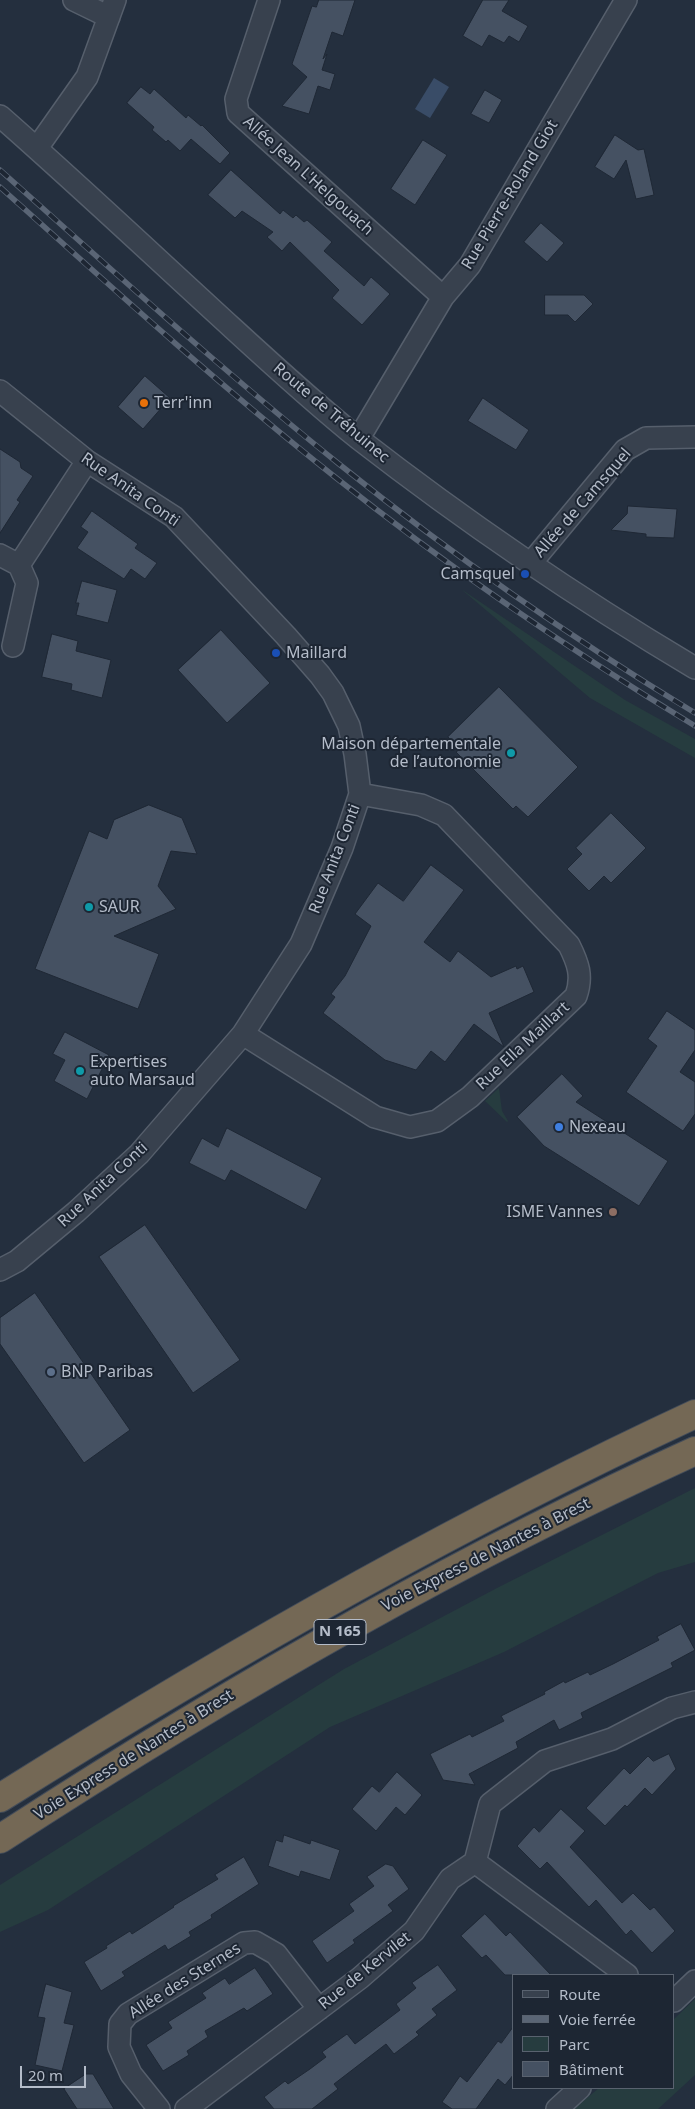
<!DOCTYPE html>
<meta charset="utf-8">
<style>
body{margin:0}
#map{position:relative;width:695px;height:2109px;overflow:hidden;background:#242f3e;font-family:"Noto Sans",sans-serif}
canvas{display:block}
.legend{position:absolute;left:512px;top:1974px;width:162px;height:115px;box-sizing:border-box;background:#1d2633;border:1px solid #59626f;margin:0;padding:6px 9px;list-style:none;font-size:15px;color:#b4bcc9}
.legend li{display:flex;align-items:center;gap:10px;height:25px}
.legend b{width:25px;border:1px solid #59626f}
.scale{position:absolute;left:20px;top:2066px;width:66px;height:22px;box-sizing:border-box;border:2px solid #b4bcc9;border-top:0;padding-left:6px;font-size:15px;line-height:18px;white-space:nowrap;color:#b4bcc9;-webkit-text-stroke:4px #1d2633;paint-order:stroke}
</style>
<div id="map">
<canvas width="695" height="2109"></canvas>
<ul class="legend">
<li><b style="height:6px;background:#38414e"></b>Route</li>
<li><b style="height:6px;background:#5a6575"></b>Voie ferrée</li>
<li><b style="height:14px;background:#263c3f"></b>Parc</li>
<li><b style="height:14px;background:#455162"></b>Bâtiment</li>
</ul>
<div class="scale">20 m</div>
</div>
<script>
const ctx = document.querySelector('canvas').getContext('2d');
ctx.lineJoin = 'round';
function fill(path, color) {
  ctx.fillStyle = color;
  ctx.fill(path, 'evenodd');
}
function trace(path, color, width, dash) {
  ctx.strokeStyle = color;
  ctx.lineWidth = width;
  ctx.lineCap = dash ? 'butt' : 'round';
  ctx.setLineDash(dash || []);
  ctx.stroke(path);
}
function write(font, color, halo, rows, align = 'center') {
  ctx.font = font + ' "Noto Sans",sans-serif';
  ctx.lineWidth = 4;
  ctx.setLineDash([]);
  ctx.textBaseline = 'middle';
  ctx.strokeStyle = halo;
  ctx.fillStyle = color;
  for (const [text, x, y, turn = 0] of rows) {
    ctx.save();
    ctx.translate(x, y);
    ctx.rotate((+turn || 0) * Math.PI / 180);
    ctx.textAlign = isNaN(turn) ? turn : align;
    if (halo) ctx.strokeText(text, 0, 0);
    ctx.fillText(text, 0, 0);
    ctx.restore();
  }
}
fill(new Path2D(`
 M461 589 625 700 695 739V758L590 698Z
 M499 1088 502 1111 508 1121 507 1122 485 1101Z
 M695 1488V1562L658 1573 504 1652 330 1727 48 1910 0 1932V1885L344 1669 497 1588Z
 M695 1999V2075L658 2109H574L599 2088H674V2019Z`), '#263c3f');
fill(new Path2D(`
 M434 78 449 87 430 118 415 109Z`), '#394c67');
const building = new Path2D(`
 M319 0H355L343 36 332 32 323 59 327 54 322 70 335 74 330 90 318 86 309 114 282 106 307 77 292 64 312 6 316 7Z
 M483 0H509L502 11 528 26 519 42 509 36 504 43 489 35 482 47 463 36Z
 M141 87 150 94 154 89 186 118 188 115 201 126 202 125 230 153 220 164 191 139 180 151 168 140 166 142 152 130 154 127 127 103Z
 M485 90 502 100 489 123 471 114Z
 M615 135 638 150 644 149 654 195 636 199 626 160 614 179 595 167Z
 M423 140 447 155 415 205 391 189Z
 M231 170 280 214 283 210 293 218 296 215 304 222 307 220 332 242 324 251 364 286 371 277 390 294 362 325 332 298 339 290 290 242 282 251 267 237 273 232 242 211 235 218 208 195Z
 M541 223 564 243 547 262 524 242Z
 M545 295H584L593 304 575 322 568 315H545Z
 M145 376 170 398 143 429 118 407Z
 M483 398 529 430 516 450 468 421Z
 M0 449 20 462 21 468 33 476 17 500 20 502 0 533Z
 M628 506 677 509 674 538 646 537V534L611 530 627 514Z
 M92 511 138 544 135 548 157 563 145 579 131 569 124 579 77 548 88 532 81 527Z
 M82 581 117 590 108 623 76 615 79 603H76Z
 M221 630 270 683 227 723 178 670Z
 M52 634 78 641 76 651 111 660 102 698 71 690 72 684 42 677Z
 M499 687 578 767 528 817 516 806 513 809 456 752 460 749 448 737Z
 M149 805 182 818 197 854 171 851 158 886 176 909 114 936 159 954 138 1009 35 969 89 831 107 839 114 820Z
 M611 813 646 848 611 883 604 876 589 891 567 869 582 854 576 848Z
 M431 865 464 890 424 942 450 962 458 951 491 977 516 966 517 969 523 966 534 992 489 1013 504 1047 474 1024 445 1062 431 1051 416 1070 385 1060 323 1013 335 997 331 994 345 976 371 926 355 914 378 883 403 901Z
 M667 1011 695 1030V1050L680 1072 695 1082V1114L683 1131 626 1092 657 1046 648 1039Z
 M65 1032 109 1055 87 1099 54 1081 65 1060 53 1054Z
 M562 1074 583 1096 576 1102 668 1161 639 1206 544 1146 517 1117Z
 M227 1128 322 1178 306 1210 231 1170 225 1181 189 1163 202 1138 218 1147Z
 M145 1225 240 1360 193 1393 99 1257Z
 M35 1293 130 1430 84 1463 0 1344V1318Z
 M681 1624 695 1650 671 1663 673 1667 581 1713 583 1718 559 1730 554 1720 516 1742 518 1748 469 1774 475 1785 443 1780 430 1754 470 1734 472 1737 504 1721 501 1716 545 1694 544 1692 564 1681 565 1683 588 1672 590 1675 613 1664 659 1640 657 1637Z
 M669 1754 676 1769 652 1795 645 1788 627 1807 625 1805 605 1826 586 1808 624 1768 630 1774 648 1756 653 1761Z
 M397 1772 422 1795 405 1815 396 1807 376 1831 352 1809 372 1786 379 1792Z
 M561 1809 585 1831 570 1847 622 1903 633 1893 650 1910 654 1907 675 1931 652 1953 631 1930 626 1935 596 1900 589 1907 547 1862 540 1869 517 1846 534 1827 539 1832Z
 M284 1835 310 1844 311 1840 340 1850 330 1880 301 1871 299 1877 268 1866 276 1840 282 1842Z
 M244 1857 259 1884 211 1915 212 1918 189 1932 191 1936 168 1950 165 1945 122 1972 125 1976 101 1991 84 1962 107 1948 106 1946 130 1931 132 1934 174 1907 173 1906 218 1879 215 1875Z
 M386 1864 393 1866 409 1889 388 1905 393 1911 353 1940 355 1943 327 1963 312 1941 354 1911 349 1904 374 1886 367 1877Z
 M485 1914 506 1936 510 1932 551 1975H505L486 1955 482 1958 461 1936Z
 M438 1965 457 1990 432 2009 437 2015 416 2032 419 2035 394 2054 386 2044 334 2084 338 2089 312 2109H274L264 2097 285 2081 288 2084 310 2069 326 2057 322 2052 347 2034 355 2044 400 2010 396 2004 416 1988 412 1983Z
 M255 1968 273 1994 247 2011 244 2008 205 2031 208 2037 187 2051 189 2055 163 2071 146 2045 172 2028 168 2022 206 1998 202 1993 225 1978 229 1984Z
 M46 1984 72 1992 64 2023 74 2025 62 2071 35 2065 45 2018 38 2017Z
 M514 2026V2074L505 2085 498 2079 476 2109H452L442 2102 460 2076 467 2082 498 2041 501 2043Z
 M86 2074H93L114 2109H77L64 2089Z`);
fill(building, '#455162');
trace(building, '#1f2835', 1);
const minor = new Path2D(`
 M74 0 109 17
 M269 0 236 99 238 113 443 297
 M0 116C73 180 143 246 215 312 262 355 309 399 359 439 466 522 579 599 695 668
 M37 148 87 77 115 0
 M0 391 87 461 174 517 286 636 320 675 333 693 349 726 355 754 360 794 342 848 301 944 243 1034 139 1154 76 1212 17 1261 0 1270
 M359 438 443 297 470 265 626 0
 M0 555 19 565 27 583 13 646
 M531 563 625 450 646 438 695 437
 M19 565 87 461
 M243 1034 375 1117 410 1127 437 1121 470 1097 576 996C583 976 578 963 569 945L444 815 421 805 360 794
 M475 1862 490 1804 545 1761 612 1739 672 1708 695 1702
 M674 2001 695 1981
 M159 2109 131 2074 119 2047 120 2024 128 2014 244 1943 255 1942 276 1954 319 2009
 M186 2109 360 1978 414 1931 450 1879 475 1862 627 1975
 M557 2109 580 2088`);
const highway = new Path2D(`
 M0 1798C224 1657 454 1526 695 1414
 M0 1839C223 1694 453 1561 695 1451`);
trace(minor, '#565f6c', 24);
trace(highway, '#434c59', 30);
trace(minor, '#38414e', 21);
trace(highway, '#746855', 28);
const rail = new Path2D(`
 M0 170C112 270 222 370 339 464 451 554 571 638 695 713
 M0 187C110 286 219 385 335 477 449 568 570 650 695 726`);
trace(rail, '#5a6575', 5.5);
trace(rail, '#1d2633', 4, [11]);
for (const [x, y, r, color] of [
 [144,403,5,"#e8710a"],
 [525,574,5,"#1a4fb4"],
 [276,653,5,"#1a4fb4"],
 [511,753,5,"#0f9aa8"],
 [89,907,5,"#0f9aa8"],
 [80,1071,5,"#0f9aa8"],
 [559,1127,5,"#3f7fe0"],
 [613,1212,5,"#8d6e63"],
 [51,1372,5,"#5c6f8a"]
]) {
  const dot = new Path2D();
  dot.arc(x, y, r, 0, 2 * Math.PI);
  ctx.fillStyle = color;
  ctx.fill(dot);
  trace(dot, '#1d2633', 2);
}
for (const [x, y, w] of [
 [340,1632,52]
]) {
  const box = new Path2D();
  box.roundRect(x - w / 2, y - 12.5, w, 25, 4);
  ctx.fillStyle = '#1d2633';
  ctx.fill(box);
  trace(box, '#b4bcc9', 1);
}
write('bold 15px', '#b4bcc9', null, [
 ["N 165",340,1632]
]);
write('16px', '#b4bcc9', '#1d2633', [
 ["Allée Jean L'Helgouach",308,176,42],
 ["Rue Pierre-Roland Giot",510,195,-59],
 ["Route de Tréhuinec",331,413,40],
 ["Rue Anita Conti",130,490,35],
 ["Allée de Camsquel",583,503,-49],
 ["Rue Anita Conti",335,859,-69],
 ["Rue Ella Maillart",523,1046,-43],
 ["Rue Anita Conti",103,1185,-43],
 ["Voie Express de Nantes à Brest",486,1555,-27],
 ["Voie Express de Nantes à Brest",134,1755,-32],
 ["Rue de Kervilet",365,1971,-39],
 ["Allée des Sternes",185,1981,-32]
]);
write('16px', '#b4bcc9', '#1d2633', [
 ["Terr'inn",154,403],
 ["Camsquel",515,574,"right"],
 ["Maillard",286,653],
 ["Maison départementale",501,744,"right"],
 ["de l’autonomie",501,762,"right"],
 ["SAUR",99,907],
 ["Expertises",90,1062],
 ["auto Marsaud",90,1080],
 ["Nexeau",569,1127],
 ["ISME Vannes",603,1212,"right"],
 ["BNP Paribas",61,1372]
], 'left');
</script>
